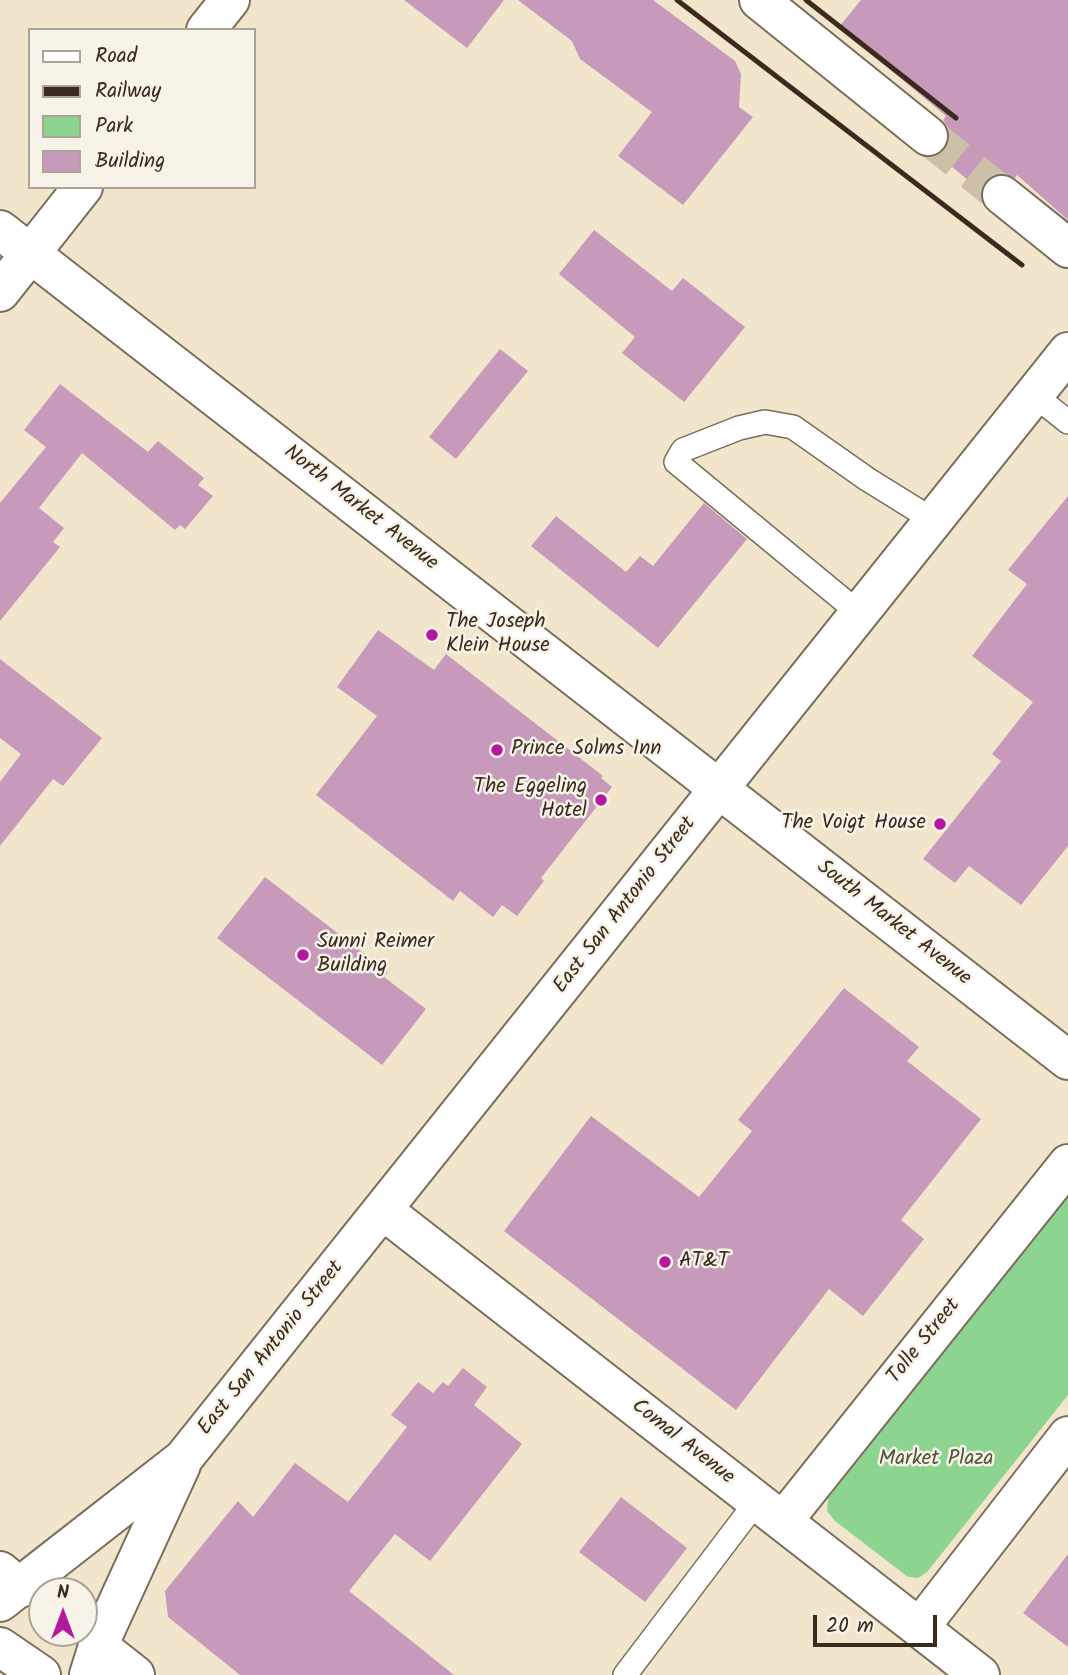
<!DOCTYPE html>
<style>
body{margin:0}
#map{position:relative;width:1068px;height:1675px;overflow:hidden;background:#f1e6cc;font-family:Kalam,sans-serif}
canvas{display:block}
.legend{position:absolute;left:28px;top:28px;width:228px;height:161px;box-sizing:border-box;background:#f7f3e8;border:2px solid #aca397;margin:0;padding:9px 12px;list-style:none;font-size:21px;color:#3b2a1e}
.legend li{display:flex;align-items:center;gap:14px;height:35px}
.legend b{width:35px;border:2px solid #aca397}
.north{position:absolute;left:28px;top:1577px;width:70px;height:70px;box-sizing:border-box;background:#f7f3e8;border:2px solid #aca397;border-radius:50%;rotate:0deg;font-size:19px;font-weight:700;line-height:28px;text-align:center;color:#3b2a1e}
.north::after{content:'';display:block;margin:auto;width:24px;height:32px;background:#b5179e;clip-path:polygon(50% 0,100% 100%,50% 72%,0 100%)}
.scale{position:absolute;left:813px;top:1615px;width:124px;height:32px;box-sizing:border-box;border:4px solid #3b2a1e;border-top:0;padding-left:9px;font-size:21px;line-height:24px;white-space:nowrap;color:#3b2a1e;-webkit-text-stroke:5px #f7f3e8;paint-order:stroke}
</style>
<div id="map">
<canvas width="1068" height="1675"></canvas>
<ul class="legend">
<li><b style="height:9px;background:#fff"></b>Road</li>
<li><b style="height:9px;background:#3b2a1e"></b>Railway</li>
<li><b style="height:19px;background:#8cd490"></b>Park</li>
<li><b style="height:19px;background:#c799bb"></b>Building</li>
</ul>
<div class="north">N</div>
<div class="scale">20 m</div>
</div>
<script>
const ctx = document.querySelector('canvas').getContext('2d');
ctx.lineJoin = 'round';
function fill(path, color) {
  ctx.fillStyle = color;
  ctx.fill(path, 'evenodd');
}
function trace(path, color, width, dash) {
  ctx.strokeStyle = color;
  ctx.lineWidth = width;
  ctx.lineCap = dash ? 'butt' : 'round';
  ctx.setLineDash(dash || []);
  ctx.stroke(path);
}
function write(font, color, halo, rows, align = 'center') {
  ctx.font = font + ' Kalam,sans-serif';
  ctx.lineWidth = 5;
  ctx.setLineDash([]);
  ctx.textBaseline = 'middle';
  ctx.strokeStyle = halo;
  ctx.fillStyle = color;
  for (const [text, x, y, turn = 0] of rows) {
    ctx.save();
    ctx.translate(x, y);
    ctx.rotate((+turn || 0) * Math.PI / 180);
    ctx.textAlign = isNaN(turn) ? turn : align;
    if (halo) ctx.strokeText(text, 0, 0);
    ctx.fillText(text, 0, 0);
    ctx.restore();
  }
}
fill(new Path2D(`
 M1068 1196V1395L927 1572 918 1578 908 1577 835 1521 827 1511 828 1498Z`), '#8cd490');
fill(new Path2D(`
 M404 0H504L467 48Z
 M518 0H653L735 61 741 74 739 107 753 117 683 205 618 156 652 112 580 59 572 41Z
 M861 0H1068V220L1017 175 1015 178 1005 173 993 175 985 181 981 191 938 155 945 149 949 140V129L943 120 946 116 839 27Z
 M594 230 672 291 683 278 745 327 684 402 622 353 635 337 559 274Z
 M500 349 528 371 456 459 429 437Z
 M60 384 148 452 158 441 204 478 198 485 213 496 185 529 180 525 175 530 82 453 39 508 64 528 53 542 60 547 0 621V503L46 447 24 430Z
 M1068 496V846L1021 905 969 866 955 883 923 859 1001 761 992 754 1033 702 972 656 1027 584 1008 570Z
 M704 503 747 539 658 648 531 546 556 516 626 572 640 556 653 566Z
 M378 630 434 670 446 654 603 776 601 778 612 787 541 878 544 881 517 916 502 905 493 917 460 891 453 901 316 795 377 716 337 687Z
 M0 659 102 738 63 786 53 779 0 846V782L21 754 0 738Z
 M265 877 388 972 384 977 426 1009 382 1065 217 938Z
 M844 988 919 1047 907 1061 981 1119 901 1220 924 1239 863 1316 829 1289 736 1410 504 1231 591 1116 699 1197 752 1131 738 1120Z
 M463 1368 487 1387 474 1405 522 1444 430 1561 395 1534 349 1591 454 1675H240L168 1617 165 1591 238 1501 253 1517 295 1463 348 1502 407 1427 391 1415 418 1382 433 1393 443 1382 448 1386Z
 M621 1497 687 1548 645 1602 579 1552Z
 M1068 1554V1647L1023 1613Z`), '#c799bb');
trace(new Path2D(`
 M928 136 1002 195`), '#cdc0a9', 38, [38, 19]);
const service = new Path2D(`
 M1034 395 1068 422
 M859 613 676 462 683 450 739 428 765 422 793 427 867 479 933 520
 M625 1675 757 1501`);
const minor = new Path2D(`
 M759 0 928 136
 M206 30 230 0
 M1002 195 1068 248
 M0 230 1068 1060
 M0 292 83 187
 M384 1211 980 1675
 M783 1521 1068 1164
 M0 1571 20 1588
 M920 1627 1068 1436
 M98 1646 135 1675`);
const secondary = new Path2D(`
 M0 1602 183 1459 1068 352
 M0 1647 41 1675
 M89 1675 98 1646 181 1465`);
trace(service, '#7b6c5b', 26);
trace(minor, '#7b6c5b', 42);
trace(secondary, '#7b6c5b', 42);
trace(service, '#fff', 23);
trace(minor, '#fff', 38);
trace(secondary, '#fff', 38);
trace(new Path2D(`
 M677 0 1022 265
 M806 0 956 118`), '#3b2a1e', 5);
for (const [x, y, r, color] of [
 [432,635,7,"#b5179e"],
 [497,750,7,"#b5179e"],
 [601,800,7,"#b5179e"],
 [940,824,7,"#b5179e"],
 [303,955,7,"#b5179e"],
 [665,1262,7,"#b5179e"]
]) {
  const dot = new Path2D();
  dot.arc(x, y, r, 0, 2 * Math.PI);
  ctx.fillStyle = color;
  ctx.fill(dot);
  trace(dot, '#f7f3e8', 2.5);
}
write('21px', '#3b2a1e', '#f7f3e8', [
 ["North Market Avenue",360,509,38],
 ["East San Antonio Street",626,906,-52],
 ["South Market Avenue",893,924,38],
 ["Tolle Street",925,1342,-51],
 ["East San Antonio Street",272,1349,-51],
 ["Comal Avenue",682,1443,38]
]);
write('21px', '#3b2a1e', '#f7f3e8', [
 ["The Joseph",446,623],
 ["Klein House",446,647],
 ["Prince Solms Inn",511,750],
 ["The Eggeling",587,788,"right"],
 ["Hotel",587,812,"right"],
 ["The Voigt House",926,824,"right"],
 ["Sunni Reimer",317,943],
 ["Building",317,967],
 ["AT&T",679,1262]
], 'left');
write('21px', '#4f543a', '#f7f3e8', [
 ["Market Plaza",936,1460]
]);
</script>
